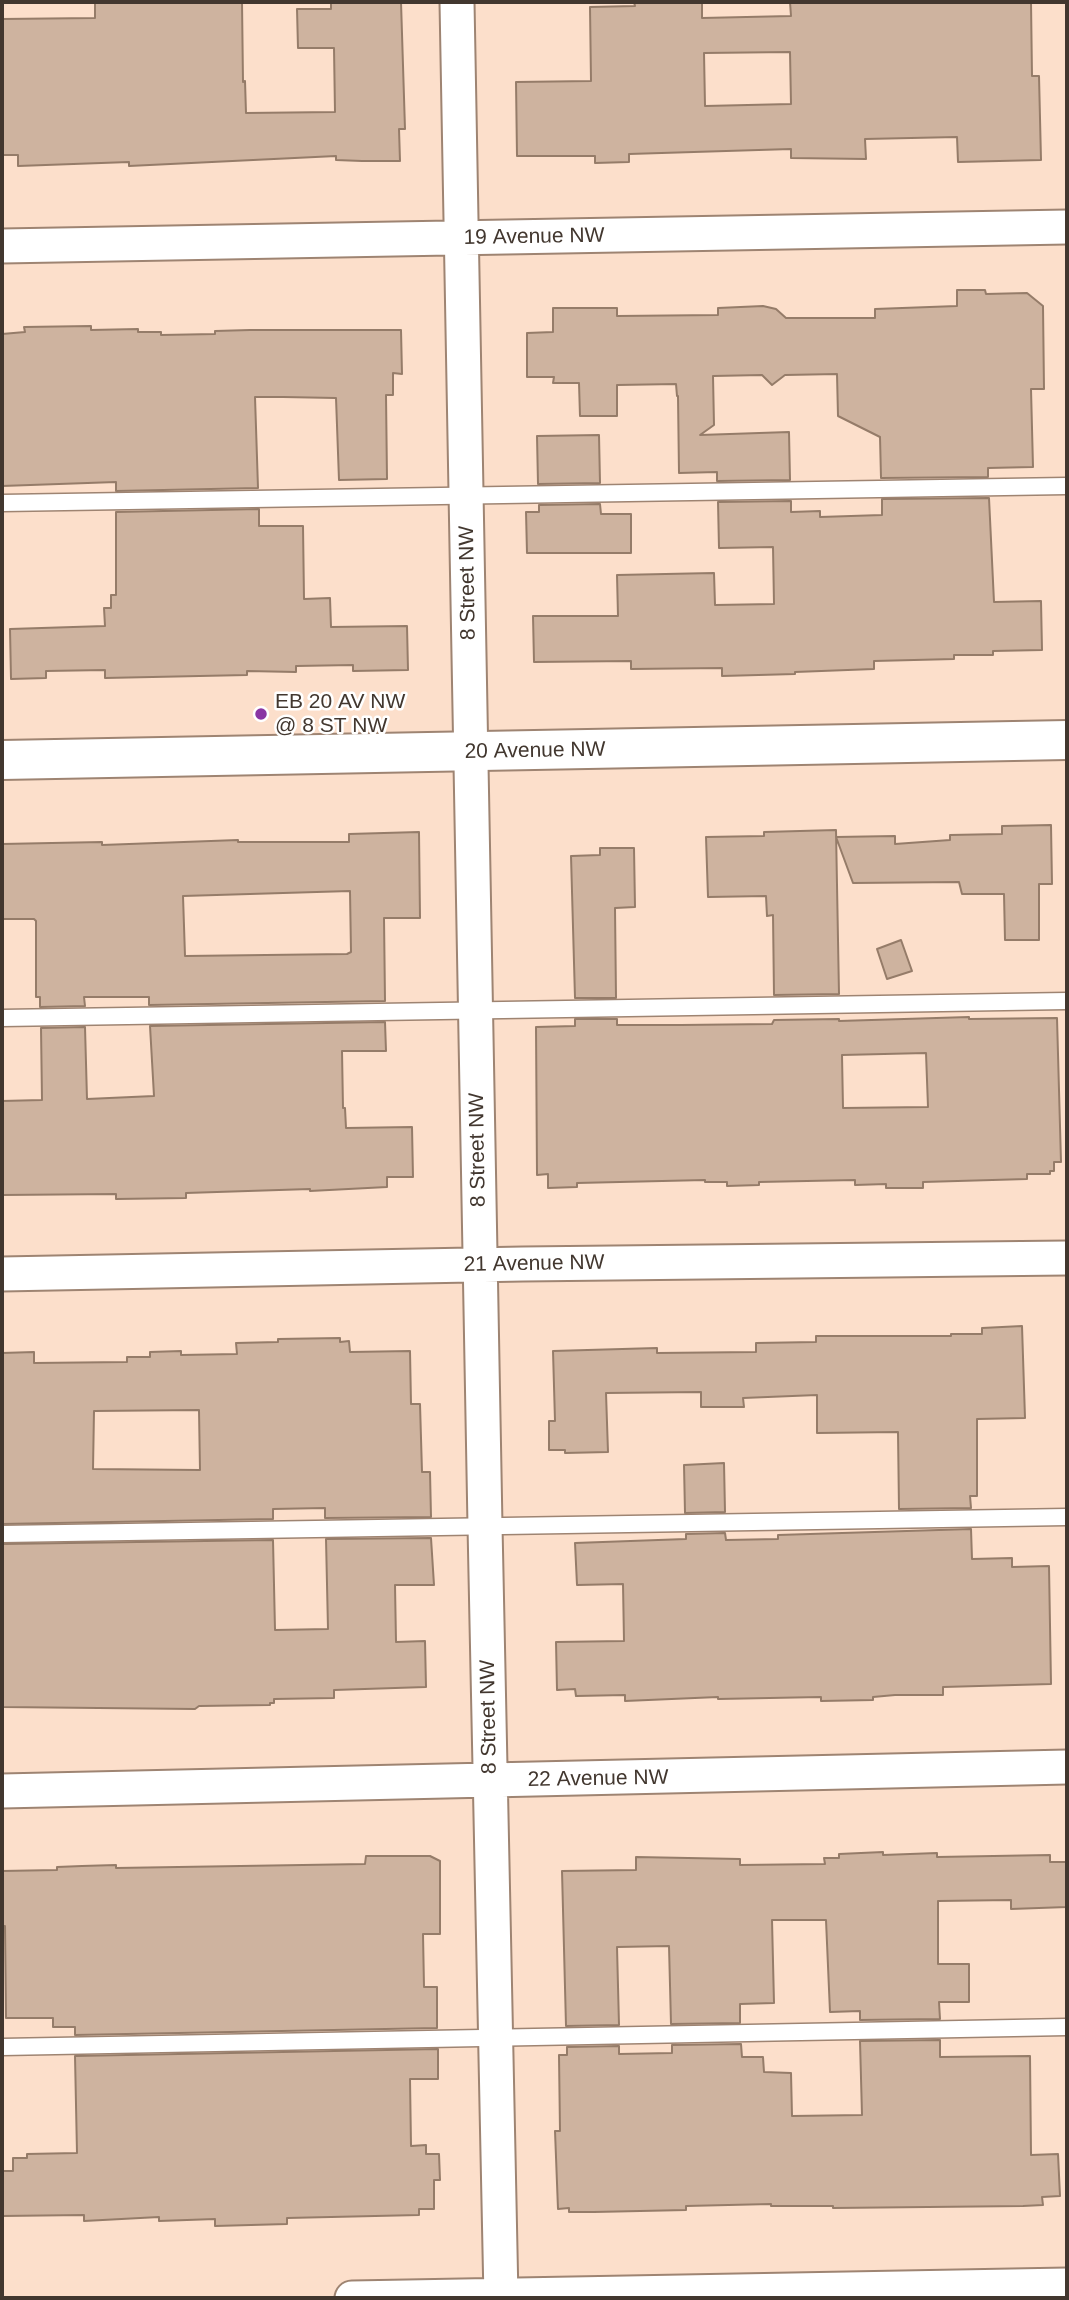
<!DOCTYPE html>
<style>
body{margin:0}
#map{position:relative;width:1069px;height:2300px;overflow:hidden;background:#fcdfcb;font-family:Helvetica,sans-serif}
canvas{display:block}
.frame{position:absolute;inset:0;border:4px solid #42372f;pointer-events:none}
</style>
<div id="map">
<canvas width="1069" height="2300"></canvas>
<div class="frame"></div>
</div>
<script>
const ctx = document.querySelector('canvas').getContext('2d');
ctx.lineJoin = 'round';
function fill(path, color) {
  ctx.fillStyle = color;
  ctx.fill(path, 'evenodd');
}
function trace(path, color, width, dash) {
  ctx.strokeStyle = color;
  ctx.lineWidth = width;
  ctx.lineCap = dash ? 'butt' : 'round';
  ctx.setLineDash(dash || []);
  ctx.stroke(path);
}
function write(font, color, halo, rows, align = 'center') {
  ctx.font = font + ' Helvetica,sans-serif';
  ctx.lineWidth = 5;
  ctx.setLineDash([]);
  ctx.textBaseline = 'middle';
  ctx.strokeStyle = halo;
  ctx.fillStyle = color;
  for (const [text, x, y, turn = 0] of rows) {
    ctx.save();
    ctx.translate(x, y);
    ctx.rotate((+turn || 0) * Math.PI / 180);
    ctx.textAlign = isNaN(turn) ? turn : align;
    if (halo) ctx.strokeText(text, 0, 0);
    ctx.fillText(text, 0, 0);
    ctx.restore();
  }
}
const building = new Path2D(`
 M242 2 243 82 245 81 246 113 335 112 334 48H298L297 9H331V2H401L405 129H399L400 161H362L336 160V156L129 166V162L18 166V155H2V19L95 18V3Z
 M634 2H702V18L791 16 790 2H1031L1032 76H1039L1041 160 958 162 957 137 865 139 866 159 791 158V149L629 154V162L595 163V156H517L516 82 591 81 590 7 635 6ZM790 52 791 104 705 106 704 53Z
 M957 290H985L986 294 1027 293 1043 306 1044 389H1031L1033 467 988 468V477L881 478 880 437 838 416 837 374 785 375 772 385 762 375 713 376 714 425 700 435 789 432 790 480 717 481V472L679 473 678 396H677L676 384 617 385V416H580L579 383H553L554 377H527V333L553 332V308H617V316L718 315V308L763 306 776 309 786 318H875V309L957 306Z
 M91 326V330L138 329V332H161V335L215 334V331L250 330H401L402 374 393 373V395H386L387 479 339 480 336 398 283 397H255L258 488 116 491V482L2 486V334L25 332 24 327Z
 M599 435 600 483 538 484 537 436Z
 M989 498 994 602 1041 601 1042 650 993 651V655H954V659L874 661V669L795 672V674L722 676V668L631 669V661L534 662 533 616H618L617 575 714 573 715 605 774 604 773 547 719 548 718 502 791 501V512L820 511V517L882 515V499Z
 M600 504 601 514H631V553H527L526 512H539V505Z
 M259 509V526H303L304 599 330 598 331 627 407 626 408 670 353 671V665L296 666V672L247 671V675L105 678V670L46 671V678L11 679 10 629 105 626 104 608H111V595H116V512Z
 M1051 825 1052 884H1039V940H1005L1004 894H962L959 882 853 883 836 837 895 836V844L950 840V835L1002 834V826Z
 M836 830 839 994 774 995 773 915 767 916 766 896 708 897 706 837 764 836V832Z
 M419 832 420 918H384L385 1001 149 1005V997H84L85 1006 40 1007V997H36V921L34 919H2V844L102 842V845L238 840V842H349V834ZM350 891 351 952 347 954 185 956 183 896Z
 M600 848H634L635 907 615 908 616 998H575L571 856 600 855Z
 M901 940 912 971 887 979 877 949Z
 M969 1017V1019L1057 1018 1061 1162H1054V1171H1050V1174H1027V1179L923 1182V1188H886V1184L855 1185V1180L759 1182V1185L727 1186V1182H705V1180L577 1183V1187L548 1188V1174L537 1175 536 1027 575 1026V1019H617V1025H681L772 1024 774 1020 839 1019V1021ZM926 1053 928 1107 843 1108 842 1055Z
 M385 1022 386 1051H342L343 1108H345L346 1128 412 1127 413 1177H387V1187L310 1191V1189L186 1193V1198L116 1199V1194L2 1195V1101L42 1100 41 1028 85 1027 87 1099 154 1096 150 1026Z
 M1022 1326 1025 1418 977 1419V1496H970L971 1508 899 1509 898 1432 817 1433V1395L743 1398 744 1407H701V1392L606 1393 608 1452 565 1453V1450H549V1421H555L553 1351 657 1348V1353L756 1352V1343L816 1342V1336H951V1334H982V1328Z
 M340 1338V1342L349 1341 350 1352 410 1351 411 1404H420L422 1472H430L431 1517 325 1518V1508L273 1509V1519L2 1524V1353L34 1352V1363L127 1362V1357H150V1352L181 1351V1355L237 1354 236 1343 278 1342V1339ZM199 1410 200 1470 93 1469 94 1411Z
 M724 1463 725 1512 685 1513 684 1465Z
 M971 1529 972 1559 1012 1558V1567L1049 1566 1051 1684 943 1687V1695H895L873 1697V1700L821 1701V1697L718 1699V1697L625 1701V1695L576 1696 575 1689 557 1690 556 1642 624 1641 623 1584 577 1585 575 1543 686 1539V1534L725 1533 726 1540 778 1539V1535Z
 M431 1538 434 1585H395L396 1642 425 1641 426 1687 334 1690V1698L274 1699V1703H270V1705L199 1706 195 1709 2 1707V1544L273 1540 275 1630 328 1629 326 1539Z
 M883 1852V1855L937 1853V1857L1050 1855V1862H1067V1907L1011 1909V1900L938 1901V1964H969V2002H939L940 2019 860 2020V2011L830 2012 826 1920H772L774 2003 740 2004V2023L671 2024 669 1946 617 1947 619 2025 566 2026 562 1871 636 1870V1857L740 1859V1865L825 1864 824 1858H839V1854Z
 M366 1856H430L440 1861V1934H423L424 1987H437V2028L75 2035V2027H53V2018H6L5 1926H2V1871L57 1870V1867L82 1866 116 1865V1868L365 1864Z
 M940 2040V2057L1030 2056 1031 2155 1058 2154 1060 2196 1042 2197 1043 2205 1023 2206 833 2208V2206H771V2204L686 2206V2210L594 2212H569V2208L558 2209 555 2131H560L559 2055H567V2047L619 2046V2054L672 2053V2045L741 2044 742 2057H763L764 2072 791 2073 792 2116 862 2115 860 2041Z
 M438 2049V2079H410L411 2146 426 2145V2154H439L440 2180H434V2209H419V2215L287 2218V2224L215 2226V2219L159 2221V2217L84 2221V2215L2 2216V2171H13V2158H27V2154L77 2153 75 2056Z`);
fill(building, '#ceb39f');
trace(building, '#957c69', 2);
const lane = new Path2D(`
 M2 503 1067 486
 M2 1018 1067 1001
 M2 1534 1067 1517
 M2 2047 1067 2027`);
const street = new Path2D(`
 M457 2 485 1526 501 2298
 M2 246 1067 227
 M2 1274 523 1264 1067 1258
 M2 1791 1067 1767
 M352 2298 1067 2285`);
const secondary = new Path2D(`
 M2 760 1067 740`);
trace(lane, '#9e8472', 19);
trace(street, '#9e8472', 37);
trace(secondary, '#9e8472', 42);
trace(lane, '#fff', 16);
trace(street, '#fff', 33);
trace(secondary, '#fff', 38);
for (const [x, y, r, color] of [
 [261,714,7,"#8935a3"]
]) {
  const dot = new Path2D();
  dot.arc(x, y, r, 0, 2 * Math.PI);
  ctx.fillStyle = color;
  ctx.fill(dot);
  trace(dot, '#fff', 2.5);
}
write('21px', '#42372f', '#fff', [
 ["19 Avenue NW",534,237,-1],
 ["8 Street NW",468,583,-91],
 ["20 Avenue NW",535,751,-1],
 ["8 Street NW",478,1150,-91],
 ["21 Avenue NW",534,1264,-1],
 ["8 Street NW",489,1717,-91],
 ["22 Avenue NW",598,1779,-1]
]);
write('21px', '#42372f', '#fff', [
 ["EB 20 AV NW",275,702],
 ["@ 8 ST NW",275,726]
], 'left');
</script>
